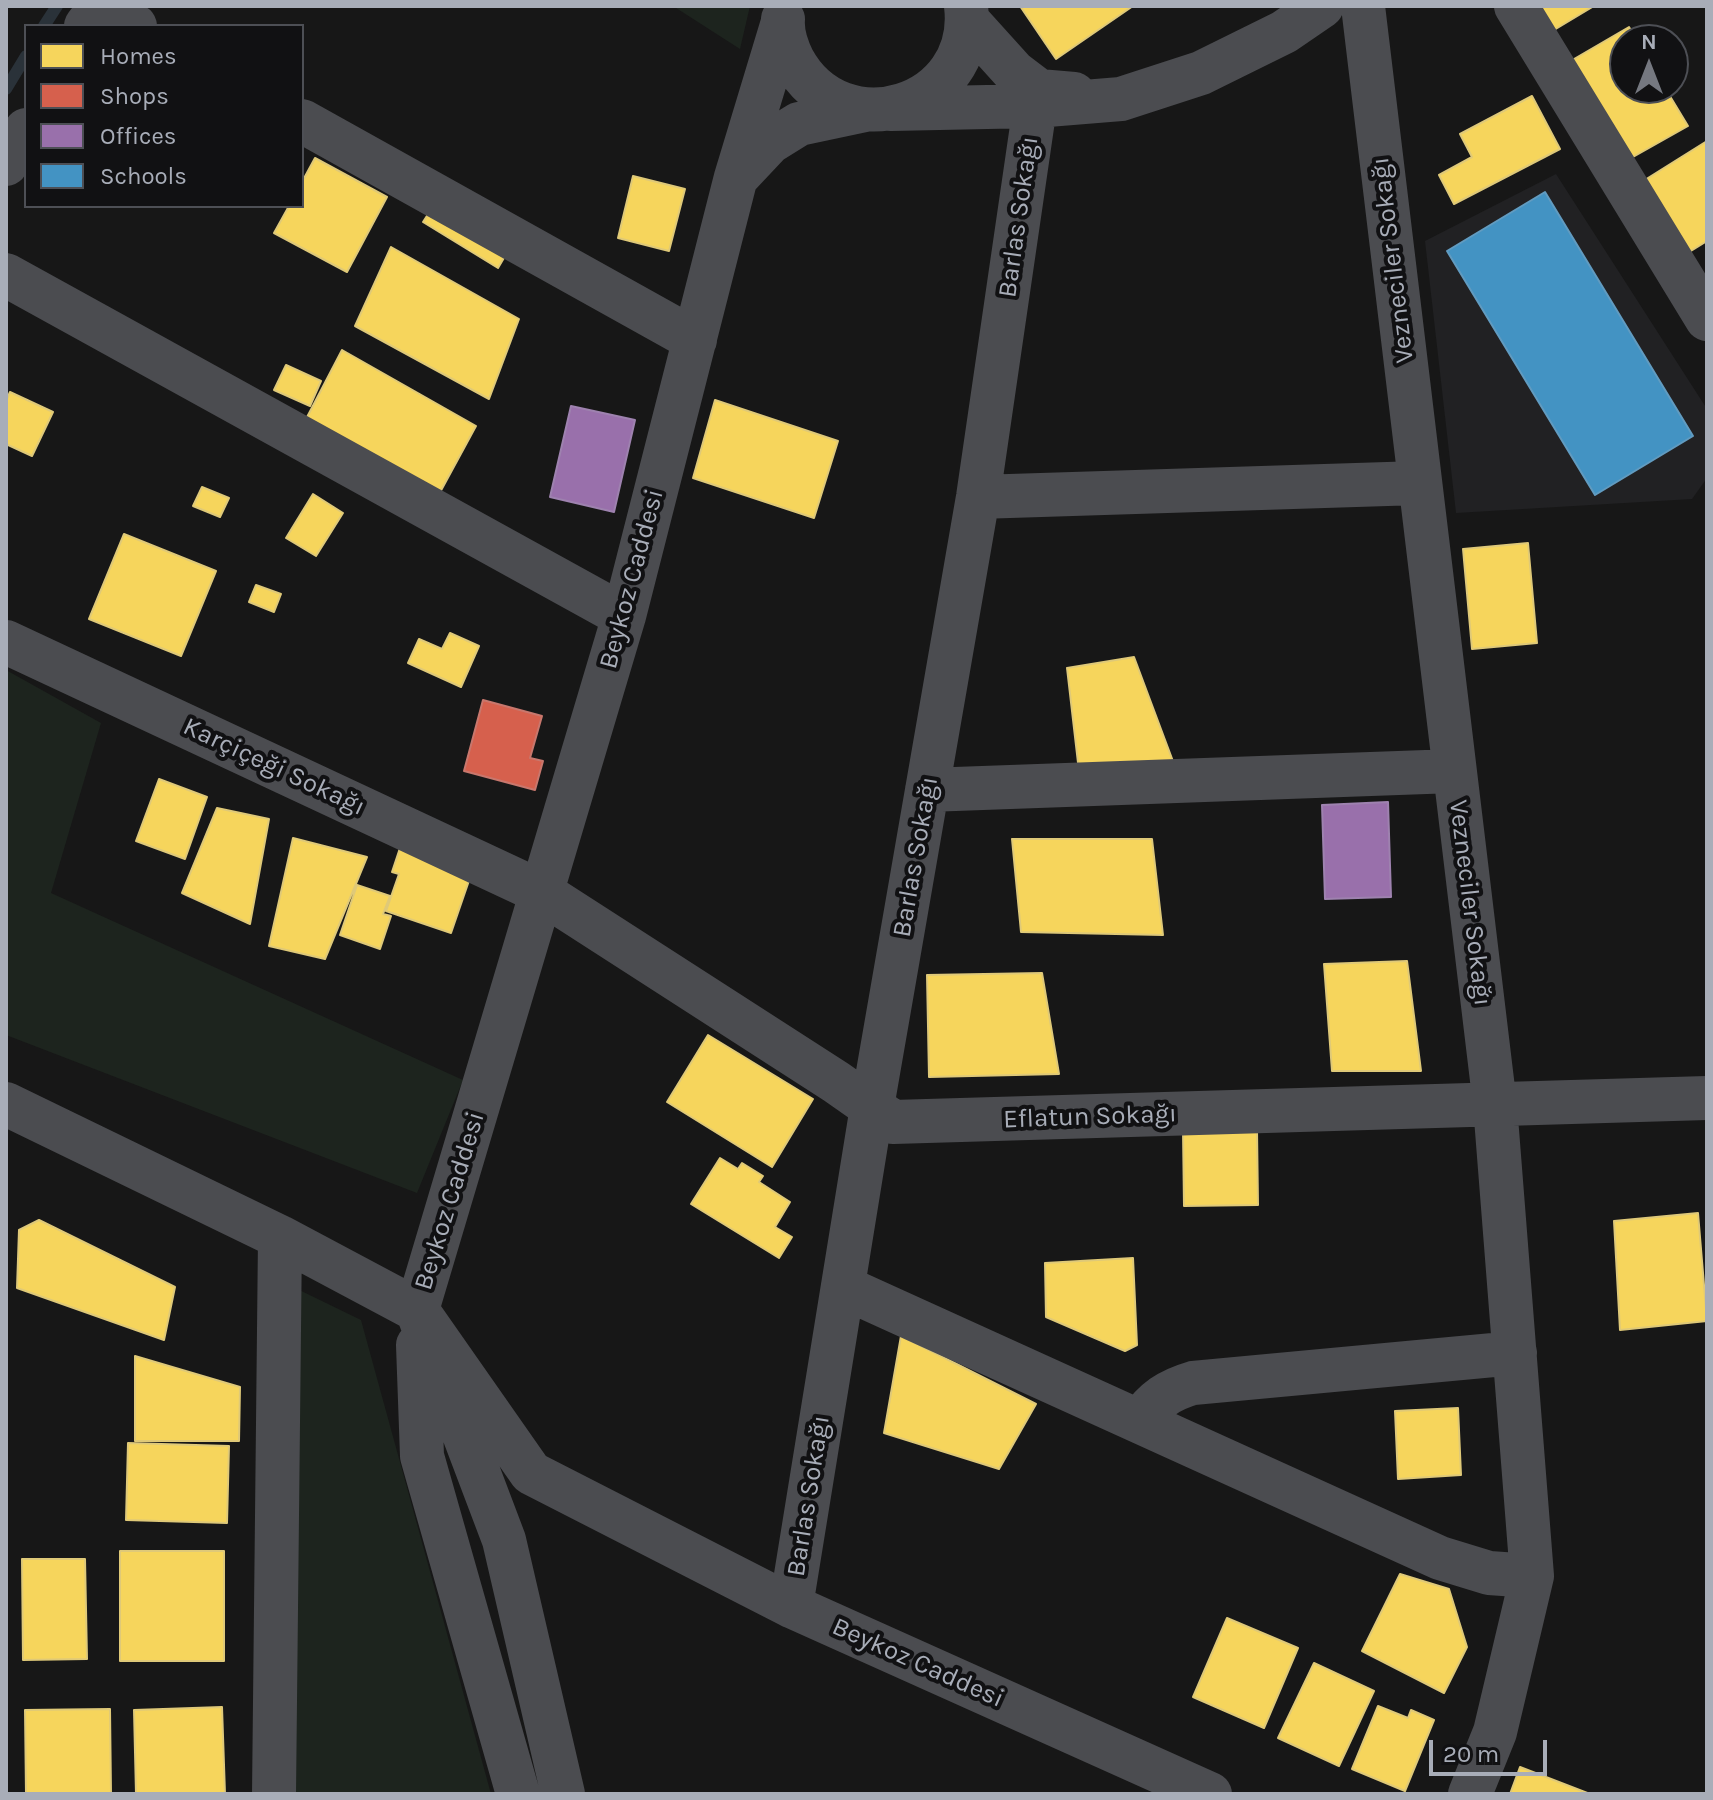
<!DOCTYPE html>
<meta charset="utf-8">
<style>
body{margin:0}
#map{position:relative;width:1713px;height:1800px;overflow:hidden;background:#171717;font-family:Karla,sans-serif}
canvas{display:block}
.frame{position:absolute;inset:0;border:8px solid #a8adb8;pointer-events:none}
.legend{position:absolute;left:24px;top:24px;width:280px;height:184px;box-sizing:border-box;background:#111113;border:2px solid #4d4f55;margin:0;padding:10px 14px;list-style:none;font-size:24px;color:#a8adb8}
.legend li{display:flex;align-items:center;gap:16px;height:40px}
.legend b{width:40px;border:2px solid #4d4f55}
.north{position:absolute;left:1609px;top:24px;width:80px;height:80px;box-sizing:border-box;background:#111113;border:2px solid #4d4f55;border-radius:50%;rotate:0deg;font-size:22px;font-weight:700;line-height:32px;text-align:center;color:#a8adb8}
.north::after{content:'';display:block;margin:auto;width:28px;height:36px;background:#757880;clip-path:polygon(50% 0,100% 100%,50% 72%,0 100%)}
.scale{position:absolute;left:1429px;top:1740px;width:118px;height:36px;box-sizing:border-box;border:4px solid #a8adb8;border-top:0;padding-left:10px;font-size:24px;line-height:28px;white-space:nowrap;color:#a8adb8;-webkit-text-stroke:6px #111113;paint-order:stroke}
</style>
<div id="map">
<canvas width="1713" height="1800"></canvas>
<div class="frame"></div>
<ul class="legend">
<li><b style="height:22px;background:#f6d55c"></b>Homes</li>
<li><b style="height:22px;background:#d6604d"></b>Shops</li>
<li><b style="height:22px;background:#9970ab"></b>Offices</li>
<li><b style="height:22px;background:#4393c3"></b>Schools</li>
</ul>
<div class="north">N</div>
<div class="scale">20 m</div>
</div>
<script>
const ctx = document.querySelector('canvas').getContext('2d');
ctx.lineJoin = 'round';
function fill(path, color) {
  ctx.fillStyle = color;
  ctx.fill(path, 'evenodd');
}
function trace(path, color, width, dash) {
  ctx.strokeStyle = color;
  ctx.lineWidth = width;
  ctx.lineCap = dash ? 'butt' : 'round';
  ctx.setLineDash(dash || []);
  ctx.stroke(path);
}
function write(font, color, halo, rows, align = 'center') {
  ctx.font = font + ' Karla,sans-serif';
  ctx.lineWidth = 8;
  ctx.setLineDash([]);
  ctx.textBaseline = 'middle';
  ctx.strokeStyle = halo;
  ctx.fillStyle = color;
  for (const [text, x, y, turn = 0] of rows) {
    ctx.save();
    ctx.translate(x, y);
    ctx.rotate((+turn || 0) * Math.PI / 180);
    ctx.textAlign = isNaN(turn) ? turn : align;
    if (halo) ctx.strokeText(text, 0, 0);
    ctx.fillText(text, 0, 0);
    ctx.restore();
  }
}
fill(new Path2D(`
 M1556 174 1707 409V478L1692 499 1456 513 1425 241Z`), '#212123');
fill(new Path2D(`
 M673 6H750L740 49Z
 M6 670 101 723 51 893 463 1080 417 1193 6 1035Z
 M287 1284 361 1320 491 1794H290Z`), '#1d241e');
const homes = new Path2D(`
 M1020 6H1133L1056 59Z
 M1532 6H1594L1549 33Z
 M1629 27 1637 40H1625V88H1665L1688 126 1617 166 1562 66Z
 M1532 96 1560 149 1454 204 1439 175 1472 157 1460 134Z
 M1707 141V241L1686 254 1640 183Z
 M315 158 387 197 347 272 274 233 289 206H302V182Z
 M633 176 685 189 669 251 618 238Z
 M434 205 508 251 498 268 423 222Z
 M391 247 519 319 489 399 355 326Z
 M342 350 476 426 438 496 305 421Z
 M286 365 321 381 310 406 274 390Z
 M10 392 53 412 32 456 6 444V401Z
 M715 400 838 441 814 518 693 478Z
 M202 487 229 498 220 517 193 506Z
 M313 494 343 513 316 556 286 538Z
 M124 534 216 571 181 656 89 619Z
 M1528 543 1537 643 1472 649 1463 549Z
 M256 585 281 594 274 612 249 602Z
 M450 633 479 646 461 687 408 663 419 639 442 649Z
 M1134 657 1174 764 1080 780 1067 668Z
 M159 779 207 797 185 859 136 841Z
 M217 808 269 819 250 924 182 893Z
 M293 838 367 857 325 959 269 946Z
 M1012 839H1152L1163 935 1021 932Z
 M401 845 473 869 451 933 386 911 399 874 392 872Z
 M357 885 390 896 383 914 391 916 380 949 340 935Z
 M1407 961 1421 1071H1332L1324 964Z
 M1042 973 1059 1074 929 1077 927 975Z
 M708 1035 813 1099 772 1167 667 1102Z
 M1183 1130H1257L1258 1205 1184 1206Z
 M720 1158 738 1169 742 1163 763 1176 759 1182 790 1202 775 1227 792 1237 779 1258 691 1204Z
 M1698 1213 1707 1321 1620 1330 1614 1221Z
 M39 1220 175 1287 164 1340 17 1288 19 1230Z
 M1133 1258 1137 1345 1125 1351 1046 1317 1045 1263Z
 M901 1336 1036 1404 999 1469 884 1433Z
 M135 1356 240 1387 239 1441H135Z
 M1458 1408 1461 1475 1398 1479 1395 1411Z
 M128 1443 229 1446 227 1523 126 1520Z
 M120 1551H224V1661H120Z
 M22 1559H85L87 1659 23 1660Z
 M1400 1574 1449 1589 1467 1647 1444 1693 1362 1651Z
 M1227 1618 1298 1648 1264 1728 1193 1697Z
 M1314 1663 1374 1691 1339 1766 1278 1738Z
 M1378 1706 1408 1718 1411 1710 1434 1720 1405 1791 1352 1769Z
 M222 1707 225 1794H136L134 1710Z
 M110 1709 111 1794H26L25 1710Z
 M1520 1767 1590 1794H1510Z`);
fill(homes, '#f6d55c');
trace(homes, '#dfc978', 2);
const shops = new Path2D(`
 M483 700 542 716 530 758 543 761 535 790 464 771Z`);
fill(shops, '#d6604d');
trace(shops, '#c8776d', 2);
const offices = new Path2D(`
 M571 406 635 420 614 512 550 497Z
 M1388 802 1391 897 1325 899 1322 805Z`);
fill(offices, '#9970ab');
trace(offices, '#9e82af', 2);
const schools = new Path2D(`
 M1545 192 1693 436 1595 495 1447 251Z`);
fill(schools, '#4393c3');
trace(schools, '#619bc0', 2);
trace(new Path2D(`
 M44 26 57 6
 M6 89 26 56`), '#2a3239', 12);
trace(new Path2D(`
 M1363 6 1495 1105 1532 1576 1495 1732 1470 1794
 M1516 6 1707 319
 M783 19C782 32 787 48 793 60 842 150 978 108 966 6
 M967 20 1014 72 1039 91 1074 94
 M782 25 736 177 624 616 417 1310 531 1473 791 1606 1210 1794
 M86 26 89 22 111 12 135 26
 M891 109 1035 106 1121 99 1201 73 1284 32 1322 6
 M302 121 695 340
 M6 164 26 130
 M738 176 770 142 799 124 865 110
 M6 275 624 616
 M978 497 1419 483
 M6 642 541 892 836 1082 893 1122 1707 1098
 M927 790 1454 771
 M6 1104 280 1237 417 1310 504 1540 563 1794
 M843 1287 1440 1558 1489 1573 1532 1576
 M418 1345 422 1456 518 1794
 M1140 1421C1154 1400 1169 1390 1193 1383L1515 1353
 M791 1606 872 1107 978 497 1035 106
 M274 1794 280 1237`), '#4b4c50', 44);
write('26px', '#a8adb8', '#111113', [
 ["Barlas Sokağı",1019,217,-82],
 ["Vezneciler Sokağı",1393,260,-97],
 ["Beykoz Caddesi",632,579,-75],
 ["Karçiçeği Sokağı",274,767,25],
 ["Barlas Sokağı",916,857,-80],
 ["Vezneciler Sokağı",1470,903,83],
 ["Eflatun Sokağı",1090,1117,-2],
 ["Beykoz Caddesi",450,1201,-73],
 ["Barlas Sokağı",809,1496,-81],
 ["Beykoz Caddesi",918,1663,24]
]);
</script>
